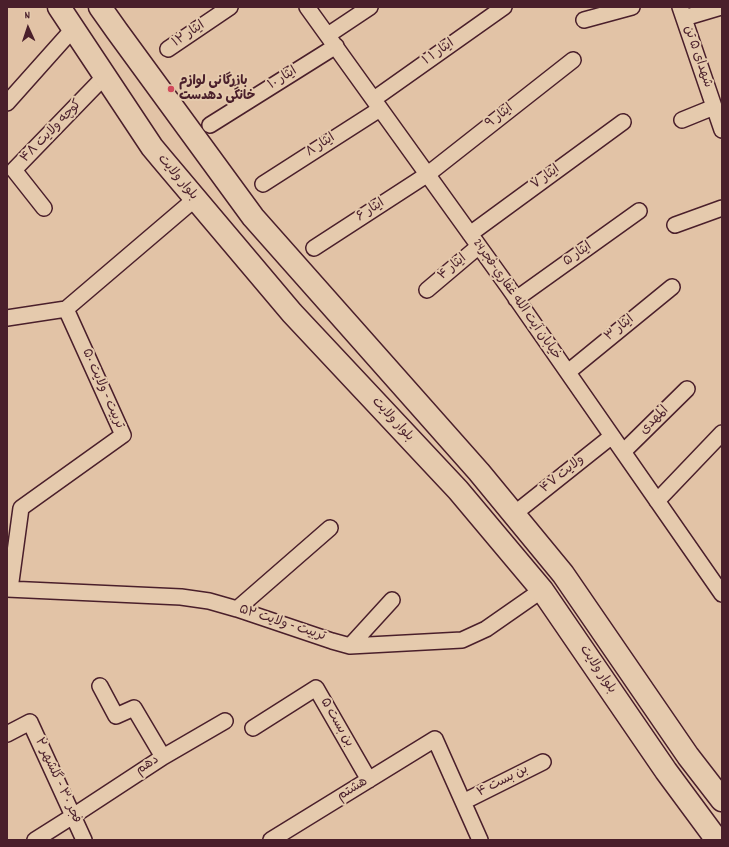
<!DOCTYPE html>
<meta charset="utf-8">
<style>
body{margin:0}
#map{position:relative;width:729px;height:847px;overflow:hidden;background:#e2c3a6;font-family:Dekko,sans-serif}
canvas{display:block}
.frame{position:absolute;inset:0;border:8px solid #4a1f2b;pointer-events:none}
.north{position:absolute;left:8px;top:8px;width:40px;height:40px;-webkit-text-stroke:3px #e5caad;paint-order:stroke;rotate:357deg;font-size:11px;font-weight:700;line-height:16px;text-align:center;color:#4a1f2b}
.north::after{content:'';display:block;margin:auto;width:14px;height:18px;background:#4a1f2b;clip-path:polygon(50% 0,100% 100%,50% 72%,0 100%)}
</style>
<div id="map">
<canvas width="729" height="847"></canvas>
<div class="frame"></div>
<div class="north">N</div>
</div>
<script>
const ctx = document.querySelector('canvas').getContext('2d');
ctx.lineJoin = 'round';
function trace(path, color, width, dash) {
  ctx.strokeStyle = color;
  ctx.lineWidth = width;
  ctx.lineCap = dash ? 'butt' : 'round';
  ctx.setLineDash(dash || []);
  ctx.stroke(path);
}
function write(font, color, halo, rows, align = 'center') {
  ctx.font = font + ' Dekko,"Playpen Sans Arabic",sans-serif';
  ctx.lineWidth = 4;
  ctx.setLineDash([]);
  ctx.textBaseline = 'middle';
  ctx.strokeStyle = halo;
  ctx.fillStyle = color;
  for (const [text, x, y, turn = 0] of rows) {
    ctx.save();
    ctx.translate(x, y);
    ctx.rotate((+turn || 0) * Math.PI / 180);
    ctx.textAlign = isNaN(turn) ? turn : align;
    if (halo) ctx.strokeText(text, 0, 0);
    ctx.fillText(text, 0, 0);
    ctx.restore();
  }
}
const street = new Path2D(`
 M307 7 509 288 722 594
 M680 7 722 130
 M684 18 721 7
 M584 20 632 7
 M328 35 370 7
 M168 49 230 7
 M374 99 504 7
 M7 103 73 29
 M682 120 714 107
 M210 125 336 46
 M263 184 380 109
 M44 208 14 170 105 76
 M675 225 722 208
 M470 234 623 122
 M314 248 428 174 573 60
 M427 290 479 246
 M516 299 639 211
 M7 318 66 309
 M568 372 672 287
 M623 452 687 389
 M657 501 722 433
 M514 514 612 436
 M7 589 181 597 209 601 237 609 332 641 350 646 462 640 486 629 542 590
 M10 589 21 508 123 435 66 309 195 199
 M237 609 330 528
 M350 646 392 600
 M100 686 116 716 134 708 163 757
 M253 728 316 688 369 780
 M7 734 30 722 84 840
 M463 802 543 762
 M35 840 73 816 163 757 225 721
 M271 840 435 739 480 840`);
const primary = new Path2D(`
 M59 7 152 147 162 159 292 313 458 490 542 590 666 771 717 840
 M100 7 117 31 253 217 479 472 563 574 688 756 722 800`);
trace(street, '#4a1f2b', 18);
trace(primary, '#4a1f2b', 25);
trace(street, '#e5caad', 15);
trace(primary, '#e5caad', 22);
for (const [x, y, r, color] of [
 [171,89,4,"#d1495b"]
]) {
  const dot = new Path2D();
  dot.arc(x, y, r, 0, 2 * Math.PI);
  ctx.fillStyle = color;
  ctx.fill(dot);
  trace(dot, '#e5caad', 1.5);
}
write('13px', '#4a1f2b', '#e5caad', [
 ["ایثار ۱۲",189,35,-34],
 ["ایثار ۱ ۱",439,53,-35],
 ["شهدای ۵ تن",697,57,71],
 ["ایثار ۱۰",283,79,-32],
 ["ایثار ۹",500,117,-38],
 ["کوچه ولایت ۴۸",52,132,-46],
 ["ایثار ۸",321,146,-33],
 ["بلوار ولایت",177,178,50],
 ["ایثار ۷",546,178,-36],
 ["ایثار ۶",371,211,-33],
 ["ایثار ۵",578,255,-35],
 ["ایثار ۴",453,268,-40],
 ["خيابان آيت الله غفاري-فجر24",516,300,55],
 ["ایثار ۳",620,329,-39],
 ["تربیت - ولایت ۵۰",102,389,66],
 ["بلوار ولایت",392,420,47],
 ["المهدی",655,421,-45],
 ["ولایت ۴۷",563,475,-39],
 ["تربیت - ولایت ۵۲",282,624,18],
 ["بلوار ولایت",597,670,56],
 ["بن بست ۵",336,723,60],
 ["دهم",148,766,-34],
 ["فجر ۳۰ - گلشهر ۲",57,781,65],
 ["بن بست ۴",503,782,-27],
 ["هشتم",353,790,-31]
]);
write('bold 13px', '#4a1f2b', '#e5caad', [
 ["بازرگانی لوازم",179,82],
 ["خانگی دهدست",179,97]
], 'left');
</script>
